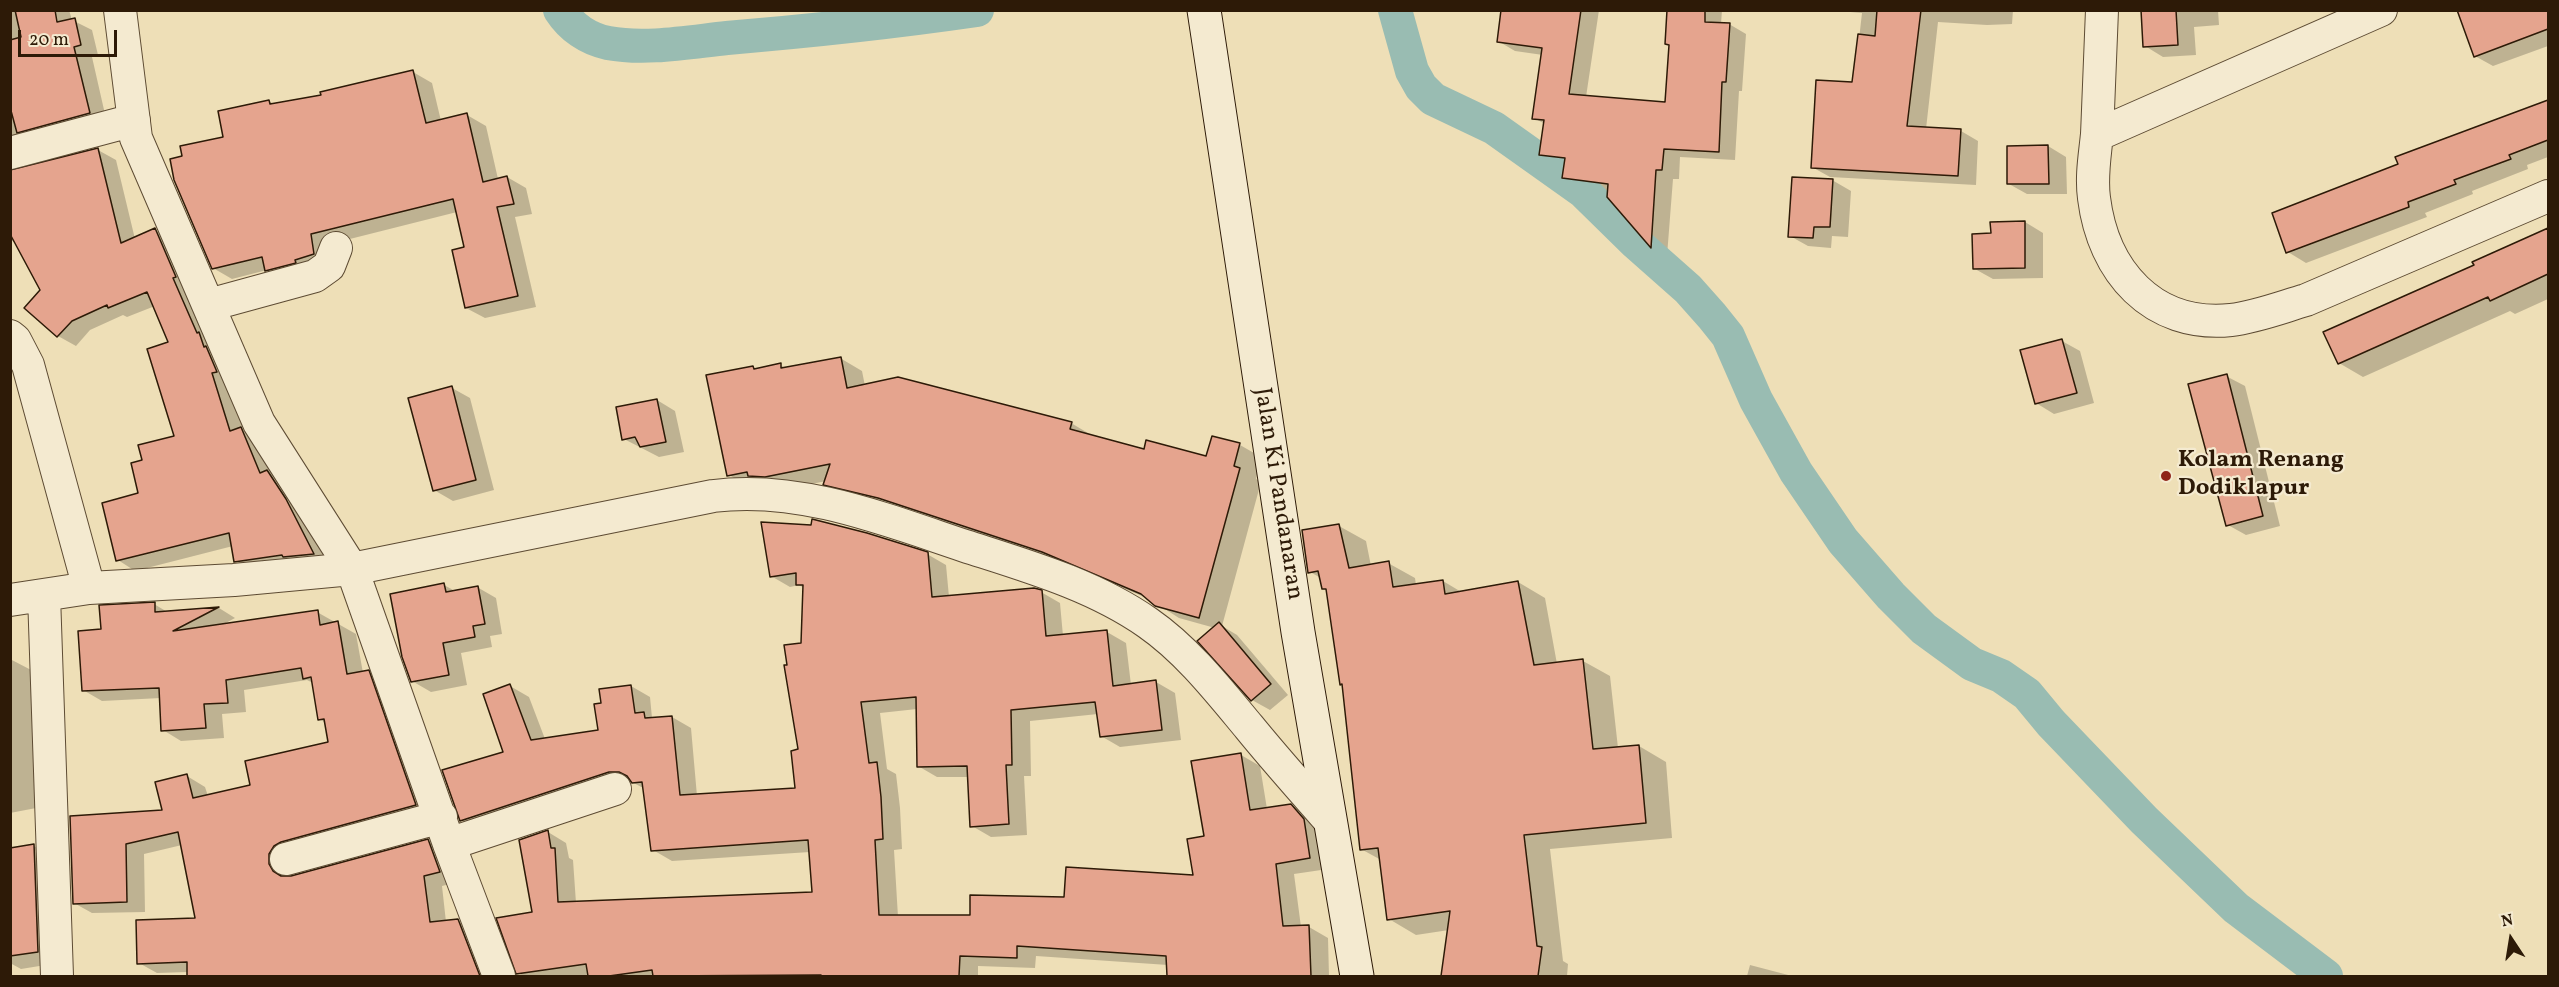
<!DOCTYPE html>
<style>
body{margin:0}
#map{position:relative;width:2559px;height:987px;overflow:hidden;background:#eedfb7;font-family:Vollkorn,serif}
canvas{display:block}
.frame{position:absolute;inset:0;border:12px solid #2d1a07;pointer-events:none}
.north{position:absolute;left:2481px;top:909px;width:60px;height:60px;-webkit-text-stroke:4px #f4ead0;paint-order:stroke;rotate:348deg;font-size:16px;font-weight:700;line-height:24px;text-align:center;color:#2d1a07}
.north::after{content:'';display:block;margin:auto;width:21px;height:27px;background:#2d1a07;clip-path:polygon(50% 0,100% 100%,50% 72%,0 100%)}
.scale{position:absolute;left:18px;top:30px;width:99px;height:27px;box-sizing:border-box;border:3px solid #2d1a07;border-top:0;padding-left:8px;font-size:18px;line-height:21px;white-space:nowrap;color:#2d1a07;-webkit-text-stroke:4px #f4ead0;paint-order:stroke}
</style>
<div id="map">
<canvas width="2559" height="987"></canvas>
<div class="frame"></div>
<div class="north">N</div>
<div class="scale">20 m</div>
</div>
<script>
const ctx = document.querySelector('canvas').getContext('2d');
ctx.lineJoin = 'round';
function fill(path, color) {
  ctx.fillStyle = color;
  ctx.fill(path, 'evenodd');
}
function trace(path, color, width, dash) {
  ctx.strokeStyle = color;
  ctx.lineWidth = width;
  ctx.lineCap = dash ? 'butt' : 'round';
  ctx.setLineDash(dash || []);
  ctx.stroke(path);
}
function write(font, color, halo, rows, align = 'center') {
  ctx.font = font + ' Vollkorn,serif';
  ctx.lineWidth = 4.5;
  ctx.setLineDash([]);
  ctx.textBaseline = 'middle';
  ctx.strokeStyle = halo;
  ctx.fillStyle = color;
  for (const [text, x, y, turn = 0] of rows) {
    ctx.save();
    ctx.translate(x, y);
    ctx.rotate((+turn || 0) * Math.PI / 180);
    ctx.textAlign = isNaN(turn) ? turn : align;
    if (halo) ctx.strokeText(text, 0, 0);
    ctx.fillText(text, 0, 0);
    ctx.restore();
  }
}
fill(new Path2D(`
 M10 10H69L72 20 92 30 98 55 92 57 107 123 10 158Z
 M1502 10H1599L1586 97 1667 103 1670 45 1669 10H1722L1721 24H1729L1746 34 1742 91H1739L1735 160 1680 157 1679 179H1673L1667 256 1652 247 1609 197V191L1581 186 1564 177 1566 165 1557 163 1541 154 1545 124 1534 118 1543 55 1515 51 1498 41Z
 M1827 10H2013L2012 24 1987 25 1938 22 1926 129 1961 131 1978 141 1976 185 1830 177 1812 167 1854 83 1862 13Z
 M2144 10H2218L2219 25 2194 27 2196 55 2163 57 2145 46Z
 M2469 10H2548V46L2493 66 2475 56Z
 M413 72 432 83 441 121 467 115 486 126 498 179 507 177 526 188 532 214 515 217 536 307 485 318 466 308V248L457 212 330 244 333 265 285 281 267 270 232 279 213 268 184 158 224 138 269 101 275 105 323 96Z
 M2548 101V157L2527 165 2528 169 2472 191 2473 194 2425 213 2427 217 2306 263 2288 252 2400 165 2397 158Z
 M2048 146 2066 157 2067 194H2027L2009 184Z
 M98 150 116 160 135 239 155 230 173 240 229 383 244 430 258 439 330 564 253 571 236 561 233 546 135 571 118 560 140 495 143 461 176 437 170 343 155 306 127 317 123 315 90 330 76 346 58 336 26 308 42 290 17 243 10 240V170Z
 M1832 180 1851 191 1848 237 1832 236 1831 248 1808 246 1790 236Z
 M2025 222 2043 233V278L1993 279 1975 269 1992 235Z
 M2548 230V299L2515 314 2510 311 2363 377 2339 363 2476 266 2474 263Z
 M2062 341 2080 351 2094 403 2054 414 2036 403Z
 M840 358 862 371 865 386 1071 423 1093 436 1145 451 1207 458 1213 438 1240 445 1261 457 1256 479 1261 482 1222 626 1237 635 1288 695 1270 710 1252 700 1215 628 1179 618 1149 599 1066 564 847 496 825 484 826 481 788 489 750 487 729 475 753 368 757 369 780 365 787 369Z
 M2226 376 2245 386 2280 526 2246 535 2228 525Z
 M452 388 470 398 494 490 453 501 434 490Z
 M657 400 675 411 684 452 659 457 624 439Z
 M1339 526 1366 541 1371 566 1388 563 1415 578 1416 585 1443 581 1463 593 1518 582 1545 598 1557 664 1583 661 1610 676 1618 748 1639 746 1666 762 1672 838 1550 849 1563 961 1568 964 1567 976H1443L1449 930 1416 935 1389 919 1381 860 1361 849 1344 686 1341 684 1328 591 1323 588 1321 578 1310 572Z
 M927 554 946 565 949 597 1041 592 1060 603 1063 636 1107 632 1126 643 1131 685 1156 682 1175 693 1181 740 1120 747 1101 736 1098 714 1030 721 1031 776H1024L1027 835 991 837 972 826 969 777H937L918 766 917 709 880 713 887 769 896 774 900 808 902 849 894 850 898 917H971L1195 877 1206 837 1241 755 1260 766 1267 809 1291 806 1310 817 1323 831 1328 869 1294 874 1301 927H1309L1328 938 1329 976H1168V965L1036 956 1035 968 978 966V976H523L518 973 533 914 548 832 566 843 569 858 573 860 576 903 814 894 810 852 672 861 653 850 645 789 632 782 480 831 461 820 505 753 510 686 529 697 545 739 599 731 602 704 631 686 650 697 652 718 672 717 691 728 697 796 797 789 804 588 799 585 790 587 771 576Z
 M444 585 455 591 477 587 496 598 502 634 490 636 492 647 461 653 467 685 431 692 412 681Z
 M154 604 169 613 219 608 235 618 222 625 317 612 356 634 363 673 368 672 387 682 434 815 287 865V876L288 878 428 841 446 851 458 882 442 886 446 922 458 921 476 931 494 976H189L188 972 157 973 139 963 197 919 182 845 144 854 145 912 92 913 74 903 71 818 164 811 187 776 205 787 208 796 252 786 329 743 326 723 319 719 313 683 307 680 244 690 246 712 222 714 224 738 181 741 163 730 161 698 102 701 83 690 102 630Z
 M10 659 33 671 52 805 10 813Z
 M10 846 11 849 34 846 55 858 58 963 21 969 10 963Z
 M1750 965 1792 976H1747Z`), '#0003');
trace(new Path2D(`
 M560 10C571 27 588 39 608 43 646 50 689 42 727 38 811 31 894 22 977 10
 M1395 10 1412 71 1421 87 1433 99 1494 128 1584 192 1636 243 1688 289 1712 316 1728 336 1756 400 1796 472 1843 541 1891 596 1924 629 1972 664 2001 676 2027 694 2051 723 2144 820 2236 908 2326 976`), '#99bcb2', 34);
const building = new Path2D(`
 M15 10H55L57 22 75 18 81 45 74 47 90 113 17 133 10 107V40L21 37Z
 M1501 10H1581L1569 94 1665 102 1669 45 1665 44 1667 10H1705V22L1730 23 1726 82H1722L1719 152 1664 149 1662 170H1656L1651 248 1607 197 1608 184 1562 178 1565 158 1539 155 1544 120 1532 119 1542 48 1497 42Z
 M1877 10H1921L1907 126 1961 129 1958 176 1811 168 1816 80 1852 82 1858 34 1875 36Z
 M2141 10H2176L2178 45 2143 47Z
 M2457 10H2548V29L2474 57Z
 M413 70 426 123 467 113 483 182 507 176 514 204 497 207 518 296 465 308 452 250 464 247 453 199 311 234 314 254 295 260 296 263 265 271 262 257 212 269 174 180 170 159 182 156 180 146 223 137 218 111 269 100 270 104 321 95 320 92Z
 M2548 100V140L2509 155 2511 159 2454 180 2456 184 2408 202 2409 207 2286 253 2272 213 2398 164 2395 157Z
 M2048 145 2049 184H2007V146Z
 M98 148 121 243 155 228 176 277 173 278 197 333 199 332 204 347 206 346 217 372 212 373 230 431 241 427 260 473 267 470 286 499 314 554 283 557 282 555 234 562 229 533 116 561 102 503 138 493 131 463 142 460 138 445 174 436 147 349 168 342 147 292 108 308 107 305 72 321 57 337 24 308 40 290 10 234V170Z
 M1792 177 1833 179 1830 227H1814L1813 238 1788 237Z
 M2025 221V268L1973 269 1972 234 1991 233 1990 222Z
 M2548 228V274L2490 301 2488 297 2338 364 2323 332 2474 265 2472 262Z
 M2062 339 2077 393 2035 404 2020 350Z
 M841 357 847 388 898 377 1072 422 1070 429 1144 449 1146 440 1206 456 1212 436 1240 443 1234 466 1240 468 1199 618 1155 606 1141 594 1042 552 878 498 823 485 830 464 765 477 748 476 747 472 727 476 706 375 753 366 754 369 781 363V368Z
 M2227 374 2263 516 2226 526 2188 384Z
 M452 386 476 480 433 491 408 398Z
 M657 399 666 442 640 447 635 437 622 440 616 407Z
 M812 519 867 533 928 552 932 597 1034 588 1042 590 1046 636 1107 630 1113 686 1156 680 1162 730 1100 737 1095 702 1011 710 1012 765H1006L1009 824 970 827 967 766 917 767 916 697 861 702 869 763 877 762 881 797 883 839 875 840 879 915H970V895L1064 897 1066 867 1193 875 1187 839 1204 836 1191 761 1241 753 1250 810 1291 804 1304 819 1310 858 1276 864 1283 926 1309 925 1311 976H1167L1166 956 1017 946V958L960 956 959 976H821V975L653 976 652 970 609 976H588L586 964 516 974 496 918 532 912 519 840 548 830 551 848H555L558 902 812 892 808 840 651 851 642 782 632 783 627 776 619 772H609L460 821 442 770 503 752 483 694 510 684 531 740 598 730 594 704 601 703 599 689 631 685 635 713 644 712 645 718 672 716 680 795 795 788 791 751 798 749 784 665H787L784 645 801 643 803 585H796V573L770 577 761 522 811 525Z
 M1339 524 1349 568 1389 561 1393 587 1443 580 1445 594 1518 581 1534 665 1583 659 1593 749 1639 745 1646 823 1524 835 1537 946 1542 947 1538 976H1441L1450 911 1387 920 1378 848 1360 850 1342 684 1340 685 1326 589H1322L1318 571 1308 573 1302 530Z
 M444 583 446 592 478 586 485 624 473 626 475 637 443 643 449 675 411 682 402 657 390 594Z
 M155 602V612L219 607 173 631 318 610 320 625 338 621 347 674 369 670 416 805 281 842 274 846 269 854V864L273 871 281 876H291L428 839 440 872 424 876 430 922 458 919 480 976H187V962L137 964 136 920 195 918 178 832 126 844 127 902 73 904 70 816 162 810 155 782 187 774 193 798 250 785 245 761 328 742 324 719 318 720 311 677 303 679 301 668 226 680 228 703 204 704 206 728 161 731 159 688 82 691 78 631 101 629 99 605Z
 M1219 622 1271 684 1251 701 1197 641Z
 M34 844 38 952 10 956V848Z`);
fill(building, '#e5a48e');
trace(building, '#2d1a07', 1.5);
const street = new Path2D(`
 M120 10 136 138 259 423 352 569 449 844 499 976
 M2102 10C2100 52 2099 93 2097 134 2095 155 2091 176 2094 198 2103 271 2152 328 2231 320 2256 317 2282 307 2306 300L2548 196
 M2097 135 2381 10
 M10 153 134 120
 M209 305 315 276 329 266 336 248
 M10 336 15 340 28 365 89 588
 M44 595 57 976
 M10 600 89 588 234 580 352 569 713 496C799 485 884 519 965 546 1027 566 1094 585 1148 623 1187 650 1219 691 1249 727 1275 759 1302 789 1329 820
 M449 844 615 789
 M286 859 441 817`);
const secondary = new Path2D(`
 M1204 10 1298 632 1357 976`);
trace(street, '#5d4b33', 34);
trace(secondary, '#2d1a07', 35);
trace(street, '#f4ead0', 32);
trace(secondary, '#f4ead0', 33);
for (const [x, y, r, color] of [
 [2166,476,6,"#8f2418"]
]) {
  const dot = new Path2D();
  dot.arc(x, y, r, 0, 2 * Math.PI);
  ctx.fillStyle = color;
  ctx.fill(dot);
  trace(dot, '#f4ead0', 2);
}
write('bold 24px', '#2d1a07', '#f4ead0', [
 ["Kolam Renang",2178,462],
 ["Dodiklapur",2178,490]
], 'left');
write('24px', '#2d1a07', '#f4ead0', [
 ["Jalan Ki Pandanaran",1277,494,81]
]);
</script>
